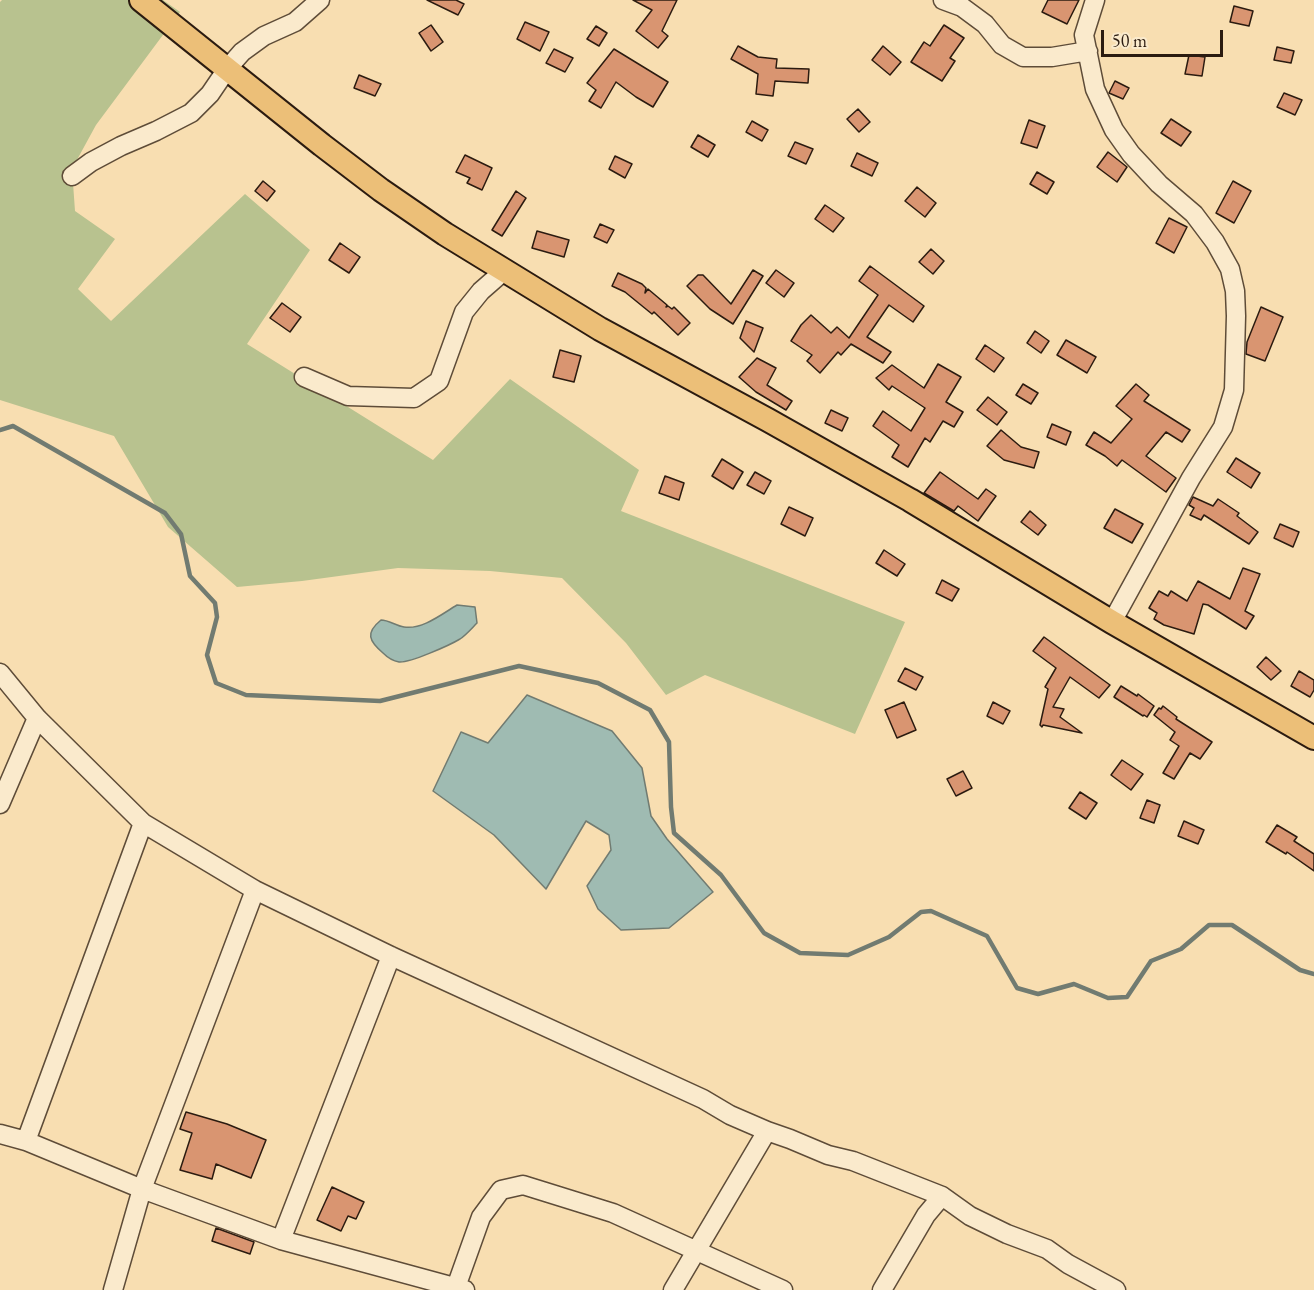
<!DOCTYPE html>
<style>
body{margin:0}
#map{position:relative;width:1314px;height:1290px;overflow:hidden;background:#f8deb1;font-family:"EB Garamond",serif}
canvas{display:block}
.scale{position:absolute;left:1101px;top:30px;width:122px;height:27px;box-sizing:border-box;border:3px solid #2b1b10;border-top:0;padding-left:8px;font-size:18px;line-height:21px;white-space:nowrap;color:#2b1b10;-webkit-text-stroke:4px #faeacc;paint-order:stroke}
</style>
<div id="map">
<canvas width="1314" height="1290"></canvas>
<div class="scale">50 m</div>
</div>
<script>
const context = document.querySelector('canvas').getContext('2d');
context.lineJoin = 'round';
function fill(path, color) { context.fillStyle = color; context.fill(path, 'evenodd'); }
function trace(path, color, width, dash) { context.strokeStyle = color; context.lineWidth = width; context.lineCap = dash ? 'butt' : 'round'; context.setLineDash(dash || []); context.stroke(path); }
fill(new Path2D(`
 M 2,0 L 163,0 L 180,12 L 96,125 L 72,169 L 75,211 L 115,239 L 78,289 L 111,321 L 245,194 L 310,250 L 247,344 L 433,460 L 510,379 L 639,470 L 621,511 L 905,622 L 855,734 L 705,675 L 666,695 L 626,643 L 562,578 L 490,571 L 398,568 L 302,581 L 237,587 L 168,527 L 114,436 L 0,400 L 0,2 Z`), '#b8c28f');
const water = new Path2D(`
 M 457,605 L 475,607 L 477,623 C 472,628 466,635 460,639 C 450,645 410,663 399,662 C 393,661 387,657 383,653 C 369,641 365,633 381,620 C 389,620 396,626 404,627 C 422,630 442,614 457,605 Z
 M 527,695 L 612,731 L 642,768 L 651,816 L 667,839 L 713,892 L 669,928 L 621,930 L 598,909 L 587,886 L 611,850 L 609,835 L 586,821 L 546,889 L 494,835 L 433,791 L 461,732 L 488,743 Z`);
fill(water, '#9fbbb2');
trace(water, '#717b71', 1.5);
trace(new Path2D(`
 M 0,430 L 13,426 L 165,513 L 181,534 L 190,576 L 215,603 L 217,617 L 207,655 L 216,683 L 246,695 L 380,701 L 519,666 L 598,683 L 650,710 L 669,742 L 671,807 L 674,833 L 721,875 L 764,933 L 800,953 L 848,955 L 889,937 L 921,912 L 931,911 L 987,936 L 1017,988 L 1038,994 L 1074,984 L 1108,998 L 1127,997 L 1151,961 L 1181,949 L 1209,925 L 1232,925 L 1300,970 L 1314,974`), '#717b71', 4.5);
const building = new Path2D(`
 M 427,0 L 456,0 L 464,4 L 458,15 Z
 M 633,0 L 677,0 L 662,31 L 668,36 L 658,48 L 636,31 L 652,10 Z
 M 1048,0 L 1079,0 L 1067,24 L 1042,12 Z
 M 1234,6 L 1253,11 L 1249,26 L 1230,22 Z
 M 525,22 L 549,32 L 540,51 L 517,39 Z
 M 431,25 L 443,42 L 431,51 L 419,33 Z
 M 944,25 L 964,38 L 950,58 L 955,61 L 942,81 L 911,62 L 924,42 L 930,46 Z
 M 596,26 L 607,33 L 599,46 L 587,39 Z
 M 738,46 L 758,57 L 777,59 L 776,68 L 809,69 L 808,83 L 775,81 L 773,96 L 756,94 L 758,74 L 731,59 Z
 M 883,46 L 901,62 L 890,75 L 872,60 Z
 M 1277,47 L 1294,51 L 1291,63 L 1274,60 Z
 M 554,49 L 573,58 L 565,72 L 546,63 Z
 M 614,49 L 668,82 L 653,107 L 636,97 L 616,82 L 601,108 L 589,101 L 596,90 L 587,83 Z
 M 1189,55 L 1205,57 L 1202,76 L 1185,74 Z
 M 359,75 L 381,84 L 375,96 L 354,88 Z
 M 1115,81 L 1129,88 L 1123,99 L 1109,93 Z
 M 1284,93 L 1302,100 L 1295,115 L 1277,107 Z
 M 858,109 L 870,122 L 859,132 L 847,119 Z
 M 1171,119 L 1191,132 L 1181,146 L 1161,133 Z
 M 1029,120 L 1045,126 L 1037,148 L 1021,143 Z
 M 752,121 L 768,130 L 762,141 L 746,132 Z
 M 698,135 L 715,145 L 708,157 L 691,147 Z
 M 795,142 L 813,149 L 806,164 L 788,156 Z
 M 1108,152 L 1127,167 L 1117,182 L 1097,167 Z
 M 857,153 L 878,163 L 872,176 L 851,166 Z
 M 465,155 L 492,168 L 482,190 L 467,183 L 470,178 L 456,172 Z
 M 615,156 L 632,164 L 625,178 L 609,169 Z
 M 1037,172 L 1054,182 L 1047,194 L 1030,184 Z
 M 263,181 L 275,191 L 267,201 L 255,191 Z
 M 1233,181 L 1251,191 L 1234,223 L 1216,213 Z
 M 917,187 L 936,203 L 925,217 L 905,201 Z
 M 516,191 L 526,198 L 502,236 L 492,230 Z
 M 825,205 L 844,218 L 833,232 L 815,219 Z
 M 1169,218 L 1187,227 L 1174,253 L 1156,243 Z
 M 600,224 L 614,230 L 607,243 L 594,237 Z
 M 537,231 L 569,240 L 564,257 L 532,248 Z
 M 340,243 L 360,257 L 349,273 L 329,260 Z
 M 931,249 L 944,261 L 933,274 L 919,262 Z
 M 870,266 L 924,306 L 913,322 L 889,305 L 867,337 L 891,352 L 883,363 L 851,344 L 841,355 L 838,352 L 820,373 L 807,361 L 812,355 L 791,341 L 801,325 L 811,315 L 831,333 L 837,327 L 849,338 L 878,295 L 859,281 Z
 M 753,270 L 763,276 L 733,324 L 710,309 L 687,286 L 698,275 L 703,275 L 731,304 Z
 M 776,270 L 794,283 L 784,297 L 766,283 Z
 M 618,273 L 642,284 L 646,288 L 645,293 L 648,289 L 667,305 L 666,307 L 668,306 L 672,309 L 674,307 L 690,323 L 678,335 L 654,312 L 652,314 L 625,292 L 612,286 Z
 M 282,303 L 301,317 L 290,332 L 270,318 Z
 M 1261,307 L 1283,317 L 1265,361 L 1246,354 L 1247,342 Z
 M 746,321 L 763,328 L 754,352 L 740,338 Z
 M 1035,331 L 1049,341 L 1041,353 L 1027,343 Z
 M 1066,340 L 1096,357 L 1087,373 L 1057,355 Z
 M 985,345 L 1004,358 L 994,372 L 976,359 Z
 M 560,350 L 581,356 L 574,382 L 553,377 Z
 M 757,358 L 776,368 L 767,385 L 792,401 L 786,410 L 756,392 L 739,377 Z
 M 938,364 L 961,377 L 946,402 L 963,412 L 954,427 L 943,421 L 930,442 L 925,438 L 908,467 L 892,457 L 899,445 L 873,426 L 883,411 L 911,431 L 925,408 L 892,386 L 889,390 L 876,378 L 892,365 L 924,388 Z
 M 1023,384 L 1038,393 L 1031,404 L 1016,395 Z
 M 1136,384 L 1149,395 L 1144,401 L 1190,430 L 1182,442 L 1166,432 L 1146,456 L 1176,478 L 1166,492 L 1122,460 L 1117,466 L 1105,456 L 1086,445 L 1094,432 L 1111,443 L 1132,419 L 1116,406 Z
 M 988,397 L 1007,412 L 997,425 L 977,410 Z
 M 831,410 L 848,418 L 842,431 L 825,423 Z
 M 1052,424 L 1071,432 L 1066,445 L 1047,437 Z
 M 1001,430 L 1021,447 L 1039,452 L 1034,468 L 1004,460 L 987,446 Z
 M 1236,458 L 1260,473 L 1251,488 L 1227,472 Z
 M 722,459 L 743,472 L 733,489 L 712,476 Z
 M 755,472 L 771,481 L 764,494 L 747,485 Z
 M 940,472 L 978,499 L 986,489 L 996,496 L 978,521 L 958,506 L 954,511 L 924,493 Z
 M 665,476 L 684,483 L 679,500 L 659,493 Z
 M 1193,497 L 1213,506 L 1218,499 L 1239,513 L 1237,516 L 1258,532 L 1249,544 L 1204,515 L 1201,520 L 1190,515 L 1194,508 L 1189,505 Z
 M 789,507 L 813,518 L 805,536 L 781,524 Z
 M 1115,509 L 1143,524 L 1132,543 L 1104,528 Z
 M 1030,511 L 1046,525 L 1038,535 L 1021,522 Z
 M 1280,524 L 1299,532 L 1293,547 L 1274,538 Z
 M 884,550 L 905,564 L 897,576 L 876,563 Z
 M 1243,568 L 1260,574 L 1245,611 L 1254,616 L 1246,629 L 1208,605 L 1203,604 L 1194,634 L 1164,625 L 1154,619 L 1157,613 L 1149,608 L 1159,591 L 1168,596 L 1171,591 L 1187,601 L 1198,581 L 1230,599 Z
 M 942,580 L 959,589 L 952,601 L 936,593 Z
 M 1044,637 L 1110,685 L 1099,698 L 1070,677 L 1053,707 L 1064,709 L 1060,717 L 1082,733 L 1043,725 L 1042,727 L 1040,725 L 1048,689 L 1045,687 L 1056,668 L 1033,651 Z
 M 1266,657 L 1281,671 L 1271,680 L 1257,667 Z
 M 905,668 L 923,677 L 916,690 L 898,681 Z
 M 1299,671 L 1314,680 L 1314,690 L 1310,697 L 1291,686 Z
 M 1121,686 L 1137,696 L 1138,694 L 1154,706 L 1147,717 L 1144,715 L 1143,716 L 1114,697 Z
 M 904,702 L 916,730 L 897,738 L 885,710 Z
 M 993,702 L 1010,711 L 1003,724 L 987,716 Z
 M 1163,706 L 1177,717 L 1176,719 L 1212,742 L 1200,759 L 1190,753 L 1174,779 L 1163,773 L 1179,746 L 1170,740 L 1175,732 L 1154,715 L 1159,708 L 1161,709 Z
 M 1122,760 L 1143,774 L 1131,790 L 1111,775 Z
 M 963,771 L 972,788 L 956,796 L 947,779 Z
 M 1080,792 L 1097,803 L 1086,819 L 1069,808 Z
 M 1147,800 L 1160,805 L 1154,823 L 1140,818 Z
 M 1184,821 L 1204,830 L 1198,844 L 1178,836 Z
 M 1277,825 L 1297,837 L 1294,841 L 1314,854 L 1314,871 L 1287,852 L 1286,854 L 1266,842 Z
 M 186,1112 L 227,1124 L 266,1140 L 251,1178 L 216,1164 L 212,1179 L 180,1170 L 192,1133 L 180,1129 Z
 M 332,1187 L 364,1202 L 356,1219 L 348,1216 L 341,1231 L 317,1220 Z
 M 216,1228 L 254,1242 L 250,1254 L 212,1241 Z`);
fill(building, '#d99571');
trace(building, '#2b1b10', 1.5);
const minor = new Path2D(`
 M 943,0 L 962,7 L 985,24 L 1002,45 L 1023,57 L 1052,57 L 1088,51
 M 1095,0 L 1084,35 L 1095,89 L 1114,130 L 1131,154 L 1159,184 L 1194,214 L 1215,242 L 1230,269 L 1235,291 L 1236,316 L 1234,390 L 1223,427 L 1191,478 L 1112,622
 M 72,176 L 91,162 L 121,146 L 156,131 L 191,113 L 210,94 L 227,69 L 242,52 L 264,36 L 295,22 L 320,0
 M 304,377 L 348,396 L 414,398 L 439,381 L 464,312 L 481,291 L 505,270
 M 0,673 L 37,718 L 143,823 L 255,890 L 391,956 L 703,1099 L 730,1115 L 767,1131 L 790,1139 L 828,1155 L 853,1161 L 942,1196 L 970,1216 L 1007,1234 L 1047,1249 L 1068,1264 L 1116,1290
 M 0,804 L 37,718
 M 0,1134 L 26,1141 L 142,1189 L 281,1240 L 465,1290
 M 26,1141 L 143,823
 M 281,1240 L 391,956
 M 456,1287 L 481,1217 L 501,1190 L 523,1185 L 613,1213 L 783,1290
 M 113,1290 L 142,1189 L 255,890
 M 673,1290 L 767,1131
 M 882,1290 L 926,1215 L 942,1196`);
const major = new Path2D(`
 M 141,0 L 322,145 L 381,190 L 445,234 L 600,329 L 768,420 L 910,500 L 1112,622 L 1314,738`);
trace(minor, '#5e4c38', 21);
trace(major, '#2b1b10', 26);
trace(minor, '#faeacc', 18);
trace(major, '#ecbf78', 22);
</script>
